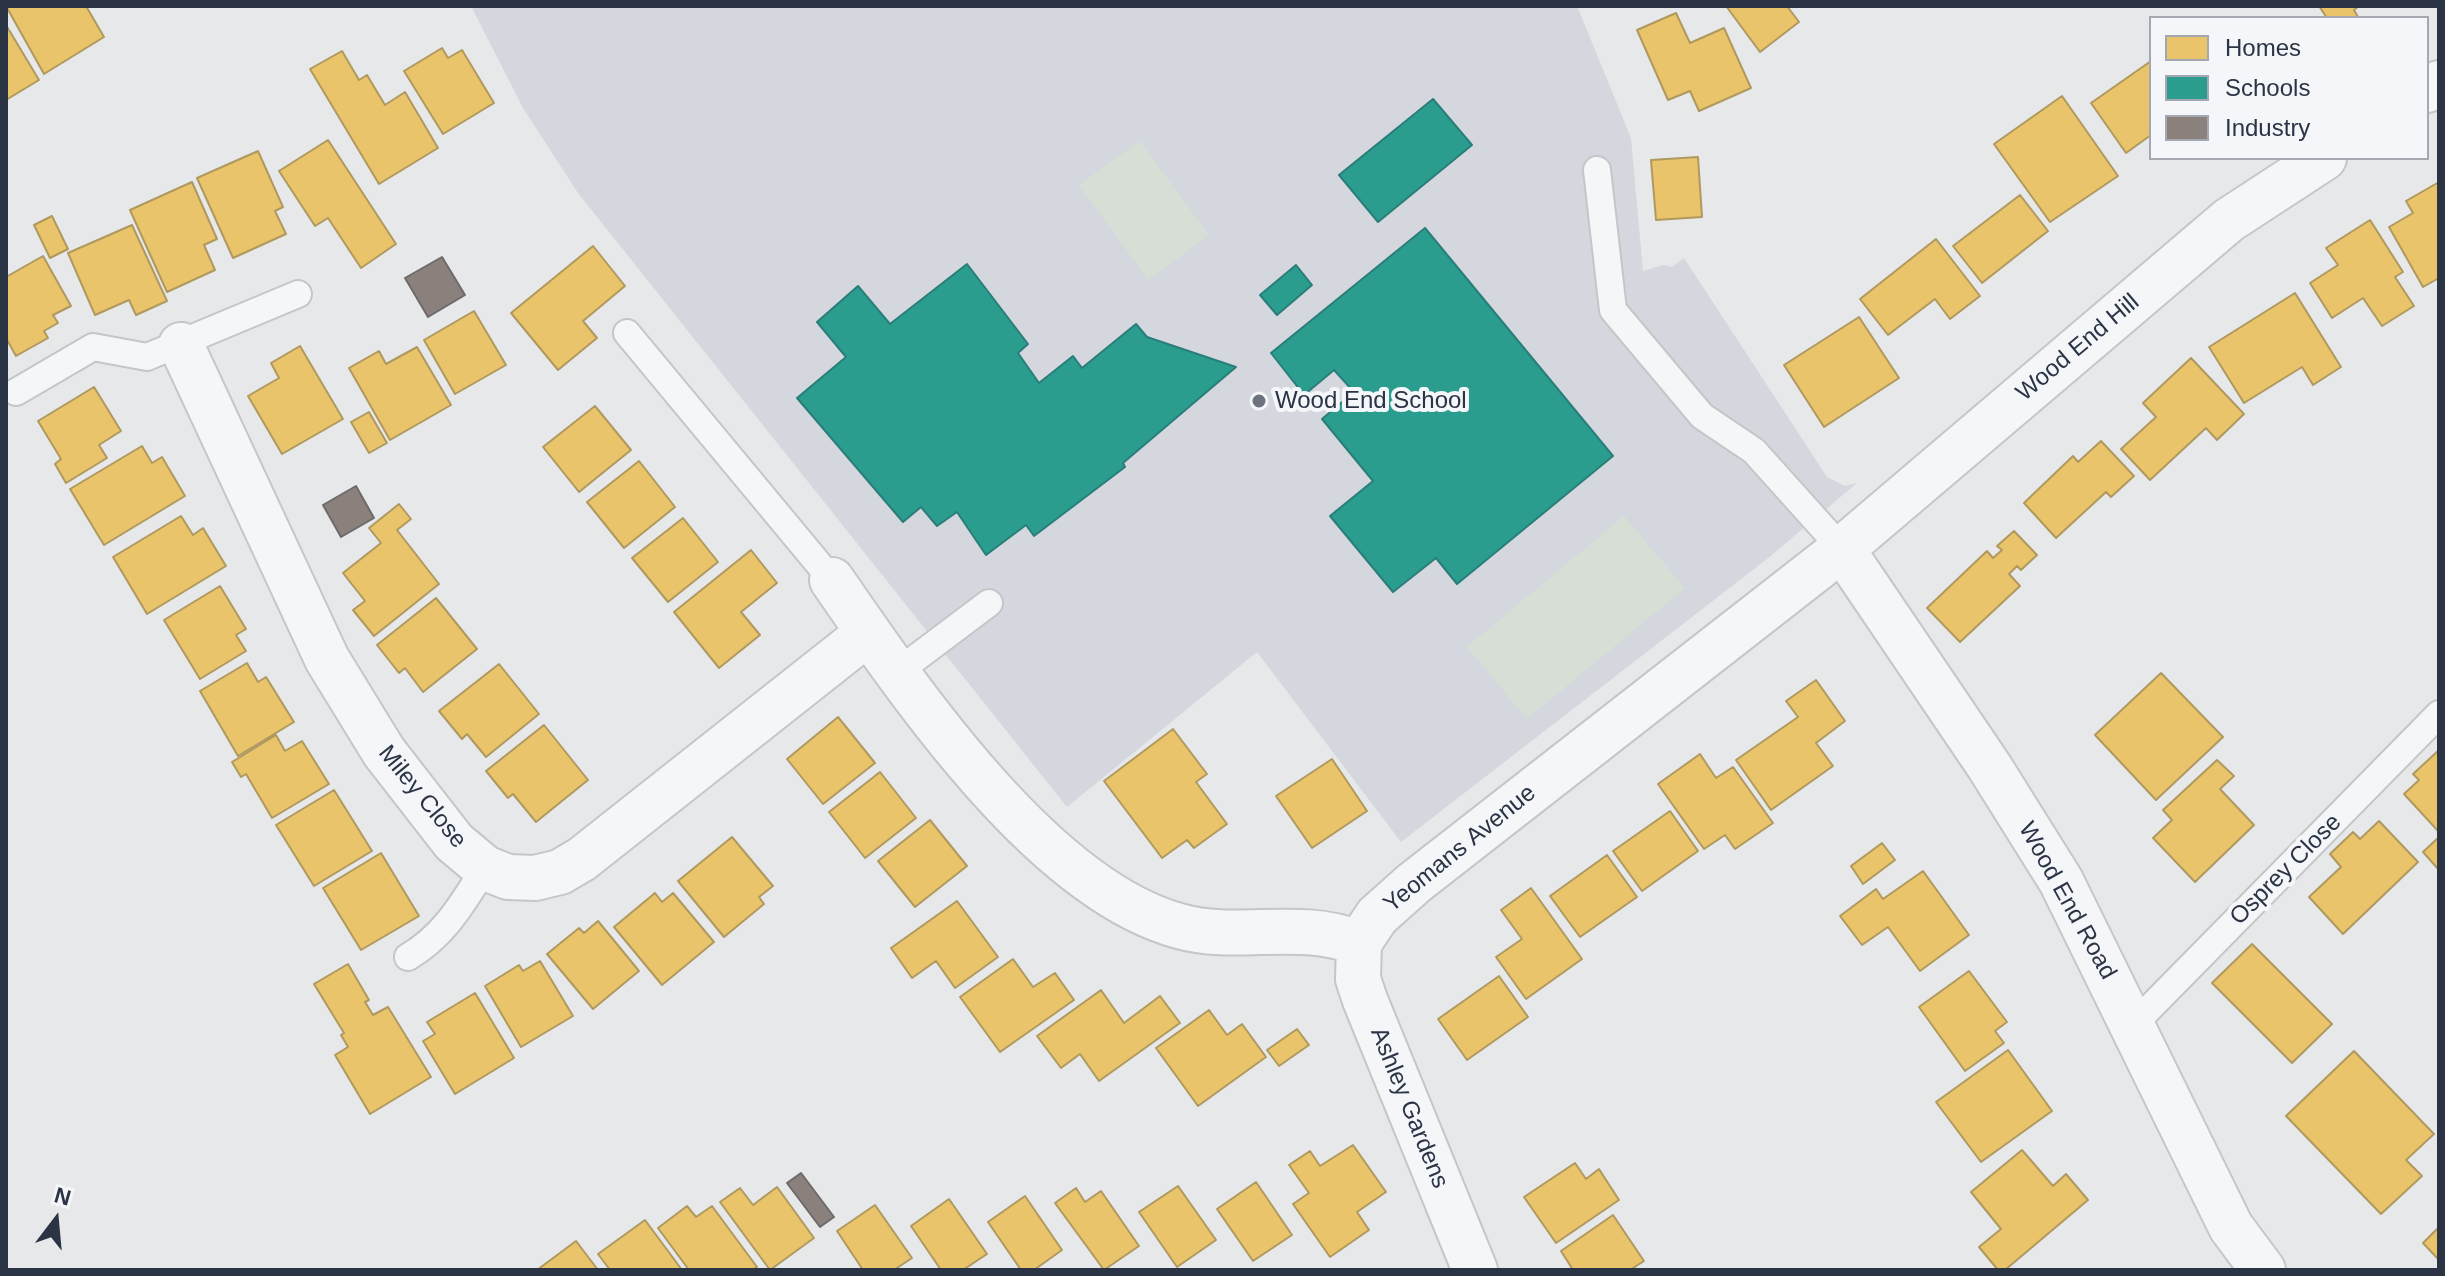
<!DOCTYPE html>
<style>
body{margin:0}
#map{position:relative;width:2445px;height:1276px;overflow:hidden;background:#e6e8ea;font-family:Helvetica,sans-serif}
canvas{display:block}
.frame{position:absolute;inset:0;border:8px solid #2b3445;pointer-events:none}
.legend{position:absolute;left:2149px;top:16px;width:280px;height:144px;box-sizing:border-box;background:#f4f6f9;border:2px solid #a4a8b1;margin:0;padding:10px 14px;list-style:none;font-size:24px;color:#2b3445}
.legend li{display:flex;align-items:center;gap:16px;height:40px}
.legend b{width:40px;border:2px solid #a4a8b1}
.north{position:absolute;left:16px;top:1180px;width:80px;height:80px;-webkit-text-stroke:6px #f4f6f9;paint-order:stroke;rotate:16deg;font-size:22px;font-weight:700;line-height:32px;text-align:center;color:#2b3445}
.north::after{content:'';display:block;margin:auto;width:28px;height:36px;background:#2b3445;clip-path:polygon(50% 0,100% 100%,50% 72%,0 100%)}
</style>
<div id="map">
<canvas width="2445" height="1276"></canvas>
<div class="frame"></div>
<ul class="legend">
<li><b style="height:22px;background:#e9c46a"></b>Homes</li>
<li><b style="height:22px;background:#2a9d8f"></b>Schools</li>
<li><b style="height:22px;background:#8a817c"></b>Industry</li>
</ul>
<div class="north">N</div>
</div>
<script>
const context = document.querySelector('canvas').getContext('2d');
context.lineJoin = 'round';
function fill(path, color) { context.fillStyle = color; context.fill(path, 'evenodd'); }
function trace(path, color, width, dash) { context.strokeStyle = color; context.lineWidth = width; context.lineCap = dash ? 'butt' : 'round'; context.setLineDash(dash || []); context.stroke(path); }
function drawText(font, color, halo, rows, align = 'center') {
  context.font = font + ' Helvetica,sans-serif'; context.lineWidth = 8; context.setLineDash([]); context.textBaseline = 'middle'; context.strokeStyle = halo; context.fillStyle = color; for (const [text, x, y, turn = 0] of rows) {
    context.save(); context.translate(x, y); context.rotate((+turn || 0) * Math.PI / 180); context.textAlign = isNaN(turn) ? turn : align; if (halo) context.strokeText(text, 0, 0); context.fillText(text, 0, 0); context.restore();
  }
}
fill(new Path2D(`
 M 471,6 L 1577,6 L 1631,138 L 1643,271 L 1663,265 L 1672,267 L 1684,258 L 1827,477 L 1845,486 L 1857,483 L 1767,559 L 1401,842 L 1257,652 L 1067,807 L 578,193 L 523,108 Z`), '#d4d7dd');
fill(new Path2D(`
 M 1140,141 L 1209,235 L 1148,280 L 1079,185 Z
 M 1624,516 L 1685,588 L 1527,719 L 1467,647 Z`), '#d6ded6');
const homes = new Path2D(`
 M 6,6 L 86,6 L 104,37 L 44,74 Z
 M 1726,6 L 1787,6 L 1799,22 L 1760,52 Z
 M 2319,6 L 2359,6 L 2354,10 L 2358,17 L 2327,18 Z
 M 1676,13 L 1690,43 L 1724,28 L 1751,88 L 1699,111 L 1690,91 L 1668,100 L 1637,30 Z
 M 6,25 L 39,80 L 6,100 Z
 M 442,48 L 448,58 L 462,50 L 494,103 L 443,134 L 404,71 Z
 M 342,51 L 359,80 L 367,75 L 385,105 L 405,92 L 438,148 L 379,184 L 310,69 Z
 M 2151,61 L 2151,135 L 2126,153 L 2091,103 Z
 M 2062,96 L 2118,176 L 2050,222 L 1994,144 Z
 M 328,140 L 396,244 L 361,268 L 328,218 L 315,226 L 279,171 Z
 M 258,151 L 283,207 L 275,211 L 286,234 L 233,258 L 197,178 Z
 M 1698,157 L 1702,217 L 1656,220 L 1651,160 Z
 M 192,182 L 217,239 L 204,245 L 215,270 L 167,292 L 130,210 Z
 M 2439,182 L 2439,278 L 2423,287 L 2389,227 L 2413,213 L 2406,201 Z
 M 2020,195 L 2048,231 L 1982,283 L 1953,246 Z
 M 52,216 L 68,249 L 50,258 L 34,225 Z
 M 2370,220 L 2403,272 L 2395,277 L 2414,306 L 2382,326 L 2363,298 L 2332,318 L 2310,283 L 2338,265 L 2326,248 Z
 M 132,225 L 167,301 L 136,315 L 129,300 L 95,315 L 68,253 Z
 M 1936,239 L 1980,296 L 1950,319 L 1935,299 L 1888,335 L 1860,299 Z
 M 593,246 L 625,286 L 583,321 L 597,338 L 558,370 L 511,313 Z
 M 43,256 L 71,306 L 53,315 L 58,323 L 44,331 L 48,338 L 16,356 L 6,338 L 6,277 Z
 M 2295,293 L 2341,367 L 2313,385 L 2302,367 L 2244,403 L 2209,347 Z
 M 474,311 L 506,365 L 455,394 L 424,340 Z
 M 1859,317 L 1899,378 L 1824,427 L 1784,365 Z
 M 300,346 L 343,419 L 282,454 L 248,396 L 279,378 L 271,363 Z
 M 417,347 L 451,405 L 390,440 L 349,368 L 379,351 L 386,364 Z
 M 2191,358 L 2244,414 L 2217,440 L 2206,428 L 2150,480 L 2121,449 L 2156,417 L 2143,403 Z
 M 94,387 L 121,431 L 99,445 L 107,458 L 66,483 L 55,464 L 61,459 L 38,421 Z
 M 595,406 L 631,450 L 579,492 L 543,447 Z
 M 369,412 L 387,443 L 369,453 L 351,422 Z
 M 2101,441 L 2134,476 L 2111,497 L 2106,492 L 2056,538 L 2024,503 L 2073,456 L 2078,462 Z
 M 142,446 L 152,463 L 162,457 L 185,496 L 104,545 L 70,489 Z
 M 639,461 L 675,507 L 624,548 L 587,502 Z
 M 399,504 L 411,519 L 397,530 L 439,584 L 374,636 L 353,610 L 365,601 L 343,573 L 381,543 L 369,528 Z
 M 181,516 L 193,535 L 203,528 L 226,566 L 147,614 L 113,557 Z
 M 683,518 L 718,562 L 668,602 L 632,558 Z
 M 2014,531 L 2037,555 L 2021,570 L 2017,566 L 2009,574 L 2020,586 L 1960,642 L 1927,608 L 1987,551 L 1993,558 L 2002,550 L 1997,546 Z
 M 751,550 L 777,583 L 741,612 L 760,635 L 719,668 L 674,612 Z
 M 220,586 L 246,629 L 236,635 L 246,651 L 200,679 L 164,620 Z
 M 436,598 L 477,649 L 423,692 L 405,668 L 399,673 L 377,645 Z
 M 247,663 L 258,682 L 266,677 L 294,722 L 238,756 L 200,691 Z
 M 499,664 L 539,714 L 486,757 L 467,734 L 462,739 L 439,711 Z
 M 2161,673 L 2223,737 L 2156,800 L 2095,735 Z
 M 1816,680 L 1845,721 L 1816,743 L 1833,766 L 1771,810 L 1736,760 L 1798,717 L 1786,701 Z
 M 838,717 L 875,763 L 823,804 L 787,759 Z
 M 544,725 L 588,780 L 536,822 L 513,794 L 508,798 L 486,771 Z
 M 1173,729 L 1207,774 L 1196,782 L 1227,824 L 1194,848 L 1187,840 L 1162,858 L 1104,781 Z
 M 276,735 L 285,751 L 302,741 L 329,784 L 272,818 L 246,774 L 241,777 L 232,762 Z
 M 2439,750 L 2439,832 L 2404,794 L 2419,780 L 2413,774 Z
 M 1700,754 L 1716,778 L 1733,767 L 1773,823 L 1735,849 L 1725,835 L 1704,849 L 1658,784 Z
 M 1332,759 L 1367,811 L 1312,848 L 1276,796 Z
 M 2217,760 L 2234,776 L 2220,789 L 2254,825 L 2195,882 L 2153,838 L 2172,820 L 2163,810 Z
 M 880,772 L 916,818 L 865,858 L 829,812 Z
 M 334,790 L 372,851 L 314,886 L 276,825 Z
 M 1670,811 L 1698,851 L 1642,891 L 1613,851 Z
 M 930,820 L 967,866 L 915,907 L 878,861 Z
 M 2379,821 L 2418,862 L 2343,934 L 2309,897 L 2341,867 L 2330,854 L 2353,832 L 2360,839 Z
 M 732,837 L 773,886 L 759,897 L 764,904 L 724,937 L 678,881 Z
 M 2439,837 L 2439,870 L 2423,852 Z
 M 1882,843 L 1895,860 L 1863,884 L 1851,866 Z
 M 381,853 L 419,916 L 361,950 L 323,888 Z
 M 1607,855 L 1637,897 L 1580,937 L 1550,896 Z
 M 1923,871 L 1969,935 L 1920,971 L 1888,927 L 1862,945 L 1840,916 L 1876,889 L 1883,899 Z
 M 1531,888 L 1582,959 L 1526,999 L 1496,957 L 1522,939 L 1501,910 Z
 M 655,893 L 662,902 L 673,893 L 714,942 L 662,985 L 614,927 Z
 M 957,901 L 998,957 L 955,988 L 936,961 L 912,978 L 891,948 Z
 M 598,921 L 639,971 L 593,1009 L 547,954 L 579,928 L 584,933 Z
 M 2252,944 L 2332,1024 L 2292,1063 L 2212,983 Z
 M 1013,959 L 1033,987 L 1055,973 L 1074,1000 L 1000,1052 L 960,997 Z
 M 540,961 L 573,1016 L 521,1047 L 485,986 L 519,965 L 523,971 Z
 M 348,964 L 369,1000 L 365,1002 L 373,1015 L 388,1007 L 431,1077 L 370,1114 L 335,1055 L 348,1047 L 341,1035 L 344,1033 L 314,984 Z
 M 1969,971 L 2007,1022 L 1995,1031 L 2004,1043 L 1965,1071 L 1919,1007 Z
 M 1499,976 L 1528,1017 L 1467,1060 L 1438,1019 Z
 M 1101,990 L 1124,1023 L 1160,996 L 1180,1023 L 1099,1081 L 1080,1054 L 1061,1068 L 1037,1036 Z
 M 475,993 L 514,1058 L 455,1094 L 423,1041 L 435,1034 L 427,1022 Z
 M 1209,1010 L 1227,1035 L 1242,1024 L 1266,1057 L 1198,1106 L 1156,1048 Z
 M 1297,1029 L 1309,1045 L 1279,1066 L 1267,1050 Z
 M 2008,1050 L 2052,1111 L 1981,1162 L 1936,1102 Z
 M 2354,1051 L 2434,1134 L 2406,1160 L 2422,1176 L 2381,1214 L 2286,1116 Z
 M 1353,1145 L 1386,1192 L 1357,1212 L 1369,1230 L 1330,1257 L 1293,1204 L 1309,1193 L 1289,1165 L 1310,1151 L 1320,1166 Z
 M 2022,1150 L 2053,1186 L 2066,1174 L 2088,1200 L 2005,1270 L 1998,1270 L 1979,1247 L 2001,1229 L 1971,1192 Z
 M 1575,1163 L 1586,1179 L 1599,1169 L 1619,1200 L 1556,1243 L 1524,1197 Z
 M 1256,1182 L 1292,1235 L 1253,1261 L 1217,1209 Z
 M 1178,1186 L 1216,1240 L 1177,1267 L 1139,1212 Z
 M 777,1187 L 814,1238 L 770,1270 L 720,1202 L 740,1188 L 753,1205 Z
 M 1076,1188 L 1085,1202 L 1101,1191 L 1139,1246 L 1104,1270 L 1055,1203 Z
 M 1025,1196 L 1062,1250 L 1034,1270 L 1021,1270 L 988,1222 Z
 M 949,1199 L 987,1254 L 963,1270 L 941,1270 L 911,1226 Z
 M 875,1205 L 912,1258 L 894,1270 L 863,1270 L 837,1231 Z
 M 687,1206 L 696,1217 L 712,1206 L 757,1267 L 752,1270 L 689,1270 L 658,1228 Z
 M 1613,1215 L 1644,1261 L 1630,1270 L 1573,1270 L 1561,1251 Z
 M 645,1220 L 682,1270 L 610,1270 L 598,1254 Z
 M 2439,1227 L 2439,1260 L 2423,1243 Z
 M 576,1241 L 598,1270 L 537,1270 Z`);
fill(homes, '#e9c46a');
trace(homes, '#b0995f', 2);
const schools = new Path2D(`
 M 1433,99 L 1472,145 L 1378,222 L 1339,175 Z
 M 1425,228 L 1613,456 L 1457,584 L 1436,558 L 1393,592 L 1330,516 L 1373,481 L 1322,419 L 1354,392 L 1334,370 L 1304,395 L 1271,353 Z
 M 967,264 L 1028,344 L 1018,353 L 1039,383 L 1073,356 L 1082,368 L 1136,324 L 1147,337 L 1236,367 L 1123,463 L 1125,467 L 1034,536 L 1026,525 L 986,555 L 957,512 L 937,526 L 921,507 L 903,522 L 797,398 L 846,357 L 817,322 L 858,286 L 890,324 Z
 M 1296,265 L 1312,285 L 1277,315 L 1260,295 Z`);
fill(schools, '#2a9d8f');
trace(schools, '#2a7e79', 2);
const industry = new Path2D(`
 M 442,257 L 465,295 L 428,317 L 405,278 Z
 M 356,486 L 374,518 L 341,537 L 323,505 Z
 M 801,1173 L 834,1217 L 820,1227 L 787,1183 Z`);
fill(industry, '#8a817c');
trace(industry, '#6e6a6c', 2);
const lane = new Path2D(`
 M 1597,170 L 1613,310 L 1702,416 L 1754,451 L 1842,549
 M 627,333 L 832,580
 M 16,392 L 93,347 L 147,357 L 298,294
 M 896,673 L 989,603
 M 408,957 C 445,935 462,904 485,868
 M 2133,1025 L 2439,714`);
const street = new Path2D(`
 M 2427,90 L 2439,83
 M 181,345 L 327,659 L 384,752 L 454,842 L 485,868 L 508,877 L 535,878 L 560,872 L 582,859 L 868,633
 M 1842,549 L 1989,766 L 2061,881 L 2231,1227 L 2263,1270
 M 832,580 C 909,692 1043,889 1179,926 C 1239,943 1296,919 1359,943 L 1377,916 L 1414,883 L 1842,549 L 2229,220 L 2324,158
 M 1359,943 L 1358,979 L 1365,1000 L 1475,1270`);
trace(lane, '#c4c6c8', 30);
trace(street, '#c4c6c8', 48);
trace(lane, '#f5f6f7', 26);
trace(street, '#f5f6f7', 44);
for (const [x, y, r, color] of [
 [1259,401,8,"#6c737f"]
]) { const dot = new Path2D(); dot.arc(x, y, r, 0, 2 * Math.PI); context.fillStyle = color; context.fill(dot); trace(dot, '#f4f6f9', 3); }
drawText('24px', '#2b3445', '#f4f6f9', [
 ["Wood End Hill",2078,348,-40],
 ["Miley Close",422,797,51],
 ["Yeomans Avenue",1460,849,-39],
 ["Osprey Close",2286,870,-45],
 ["Wood End Road",2067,901,61],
 ["Ashley Gardens",1409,1108,68]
]);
drawText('24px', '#2b3445', '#f4f6f9', [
 ["Wood End School",1275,401]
], 'left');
</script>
